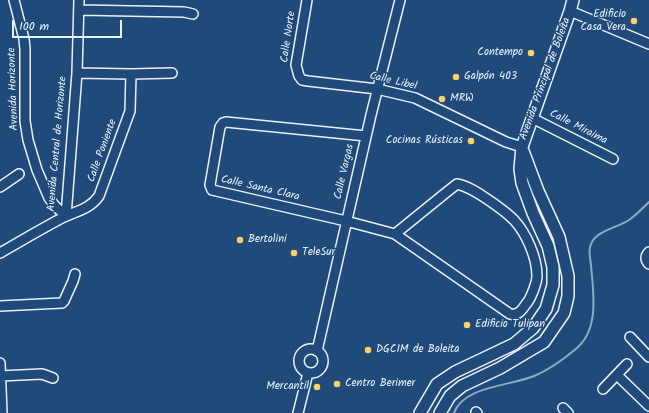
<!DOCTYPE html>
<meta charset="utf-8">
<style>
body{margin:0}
#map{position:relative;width:649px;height:413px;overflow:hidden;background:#1f4a7a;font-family:Kalam,sans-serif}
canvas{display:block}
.scale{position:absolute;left:12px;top:20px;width:110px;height:18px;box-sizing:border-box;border:2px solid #e8f1f8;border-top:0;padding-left:5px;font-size:12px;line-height:14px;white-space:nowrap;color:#e8f1f8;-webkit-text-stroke:3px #1f4a7a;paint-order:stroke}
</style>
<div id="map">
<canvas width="649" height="413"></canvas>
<div class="scale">100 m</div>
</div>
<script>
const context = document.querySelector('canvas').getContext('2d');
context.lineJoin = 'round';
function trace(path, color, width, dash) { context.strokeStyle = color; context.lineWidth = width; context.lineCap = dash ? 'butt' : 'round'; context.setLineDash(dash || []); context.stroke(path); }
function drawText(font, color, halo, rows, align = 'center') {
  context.font = font + ' Kalam,sans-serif'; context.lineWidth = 3; context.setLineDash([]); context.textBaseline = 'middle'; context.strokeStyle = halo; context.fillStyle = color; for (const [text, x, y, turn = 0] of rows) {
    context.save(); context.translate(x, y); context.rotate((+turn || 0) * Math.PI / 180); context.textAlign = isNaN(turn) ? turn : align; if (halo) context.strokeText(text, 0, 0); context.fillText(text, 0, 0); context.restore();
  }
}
trace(new Path2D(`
 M 454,413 C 463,386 511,386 534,376 C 549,370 564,359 577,348 C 600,328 593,292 591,265 C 590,258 588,250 591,244 C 597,230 617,228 629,220 C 636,215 643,208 649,202`), '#87acc3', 2);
const minor = new Path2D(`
 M 14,0 L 24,39 L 25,49 L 25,121 L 28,140 L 37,170 L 49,198 L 55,206 L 66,216
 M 307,0 L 296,65 L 299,76 L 302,80 L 308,81 L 377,89 L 415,98 L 506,142 L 522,147
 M 79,10 L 184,12 L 193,14
 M 570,11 L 649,44
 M 77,73 L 131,74 L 172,73
 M 532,118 L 613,159
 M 366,136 L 226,122 L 223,123 L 220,127 L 210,185 L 212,190 L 346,221 L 395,234 L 510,314 C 518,316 522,310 526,304 C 531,299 537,282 537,276 C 537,257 526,233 514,220 C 506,212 496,205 487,199 C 478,193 468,186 457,184 L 448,191 L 395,234
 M 0,187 L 19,174
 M 66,216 L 77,73 L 79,0
 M 649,252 C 645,256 645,260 649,264
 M 0,253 C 21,241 41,229 62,218 C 76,211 90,209 99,196 L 130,111 L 131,74
 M 0,306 L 62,303 L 64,301 L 73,281 L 75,274
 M 630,337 L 649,357
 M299 361a12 12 0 1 1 24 0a12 12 0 1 1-24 0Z
 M 317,351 L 371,115 L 400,0
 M 0,363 L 2,413
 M 617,375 L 649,406
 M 0,376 L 42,374 L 53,378
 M 603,389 L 627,364
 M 563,408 L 568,413
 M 476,412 L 477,413
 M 298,413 L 308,373`);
const tertiary = new Path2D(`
 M 420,413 L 437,384 L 455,372 L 514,344 L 533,328 L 546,309 L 553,285 L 553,267 L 548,246 L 533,213 L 522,183 L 520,169 L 522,147 L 570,11 L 573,0
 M 440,413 L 450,396 L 462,386 L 500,368 L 544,342 L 564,313 L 568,296 L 568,276 L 559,237 L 538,191 L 523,151`);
trace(minor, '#e8f1f8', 12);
trace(tertiary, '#e8f1f8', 14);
trace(minor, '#1f4a7a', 9);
trace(tertiary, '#1f4a7a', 11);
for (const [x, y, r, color] of [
 [634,21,4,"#ffd166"],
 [531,53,4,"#ffd166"],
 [456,77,4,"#ffd166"],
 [442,99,4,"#ffd166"],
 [471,141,4,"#ffd166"],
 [240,240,4,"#ffd166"],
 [294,253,4,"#ffd166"],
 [467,325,4,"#ffd166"],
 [368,350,4,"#ffd166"],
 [337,384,4,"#ffd166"],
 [317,387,4,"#ffd166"]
]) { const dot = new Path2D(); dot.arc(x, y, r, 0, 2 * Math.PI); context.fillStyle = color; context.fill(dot); trace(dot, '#1f4a7a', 1.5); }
drawText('11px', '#e8f1f8', '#1f4a7a', [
 ["Edificio",626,15,"right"],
 ["Casa Vera",626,28,"right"],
 ["Contempo",523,53,"right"],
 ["Galpón 403",464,77],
 ["MRW",450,99],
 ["Cocinas Rústicas",463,141,"right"],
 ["Bertolini",248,240],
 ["TeleSur",302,253],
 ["Edificio Tulipan",475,325],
 ["DGCIM de Boleita",376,350],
 ["Centro Berimer",345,384],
 ["Mercantil",309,387,"right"]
], 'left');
drawText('11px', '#e8f1f8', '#1f4a7a', [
 ["Calle Norte",289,37,-82],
 ["Avenida Principal de Boleíta",546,79,-70],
 ["Calle Libel",393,82,13],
 ["Avenida Horizonte",14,89,-92],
 ["Calle Miraima",578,128,27],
 ["Avenida Central de Horizonte",58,144,-85],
 ["Calle Poniente",103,151,-70],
 ["Calle Vargas",345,172,-77],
 ["Calle Santa Clara",260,189,13]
]);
</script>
